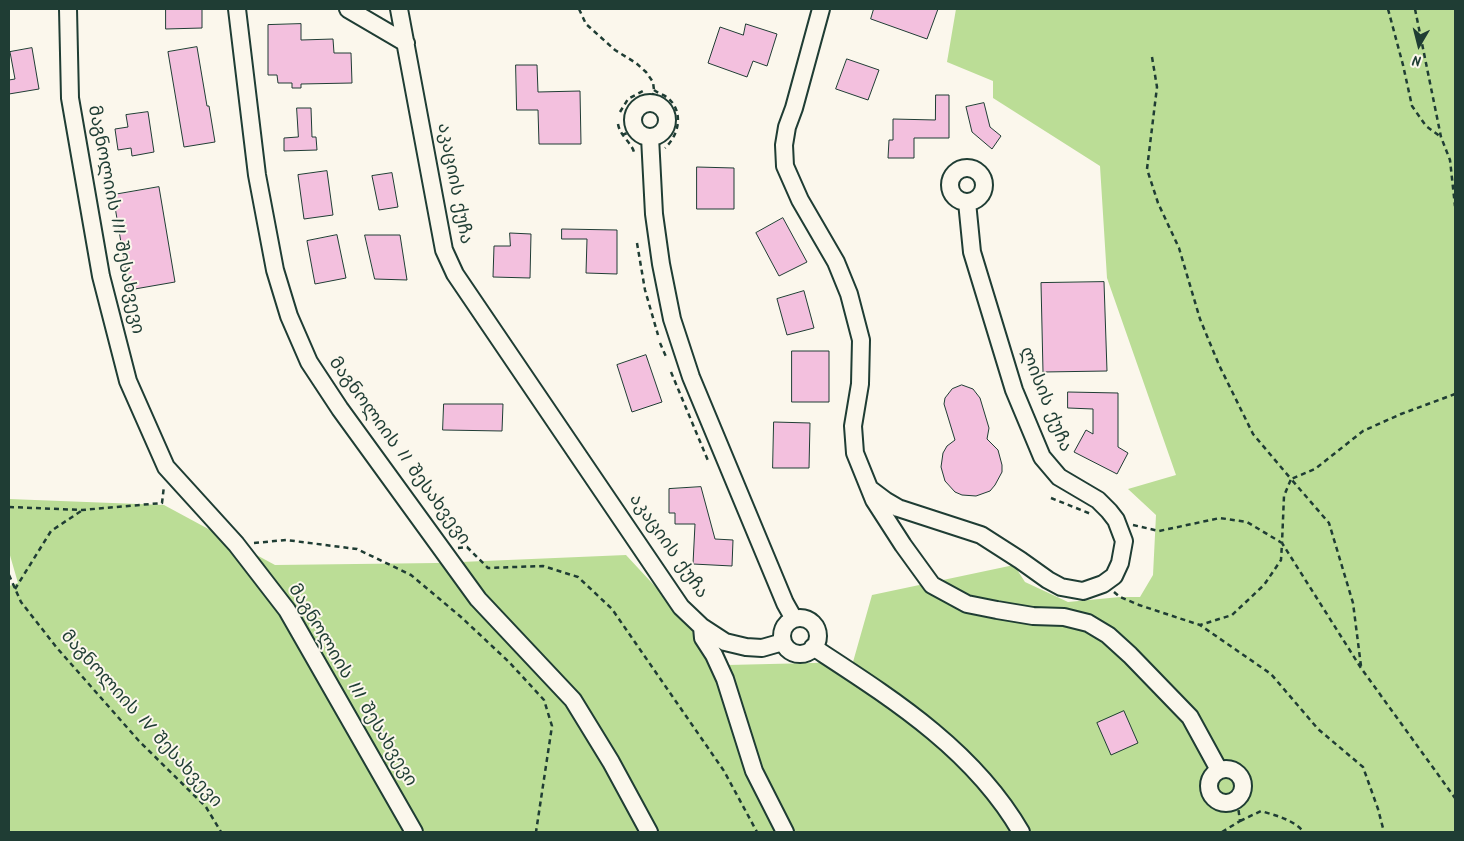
<!DOCTYPE html>
<meta charset="utf-8">
<style>
body{margin:0}
#map{position:relative;width:1464px;height:841px;overflow:hidden;background:#fbf7ec;font-family:Kalam,sans-serif}
canvas{display:block}
.frame{position:absolute;inset:0;border:10px solid #1f3d34;pointer-events:none}
.north{position:absolute;left:1394px;top:20px;width:50px;height:50px;-webkit-text-stroke:4px #fbf7ec;paint-order:stroke;rotate:188deg;font-size:14px;font-weight:700;line-height:20px;text-align:center;color:#1f3d34}
.north::after{content:'';display:block;margin:auto;width:18px;height:22px;background:#1f3d34;clip-path:polygon(50% 0,100% 100%,50% 72%,0 100%)}
</style>
<div id="map">
<canvas width="1464" height="841"></canvas>
<div class="frame"></div>
<div class="north">N</div>
</div>
<script>
const context = document.querySelector('canvas').getContext('2d');
context.lineJoin = 'round';
function fill(path, color) { context.fillStyle = color; context.fill(path, 'evenodd'); }
function trace(path, color, width, dash) { context.strokeStyle = color; context.lineWidth = width; context.lineCap = dash ? 'butt' : 'round'; context.setLineDash(dash || []); context.stroke(path); }
function drawText(font, color, halo, rows, align = 'center') {
  context.font = font + ' Kalam,"Noto Sans Georgian",sans-serif'; context.lineWidth = 4; context.setLineDash([]); context.textBaseline = 'middle'; context.strokeStyle = halo; context.fillStyle = color; for (const [text, x, y, turn = 0] of rows) {
    context.save(); context.translate(x, y); context.rotate((+turn || 0) * Math.PI / 180); context.textAlign = isNaN(turn) ? turn : align; if (halo) context.strokeText(text, 0, 0); context.fillText(text, 0, 0); context.restore();
  }
}
fill(new Path2D(`
 M 956,9 L 1455,9 L 1455,832 L 9,832 L 9,586 L 18,583 L 9,552 L 9,499 L 164,505 L 275,565 L 437,563 L 626,555 L 728,665 L 853,662 L 872,595 L 1014,565 L 1025,582 L 1068,602 L 1120,597 L 1140,597 L 1153,575 L 1156,515 L 1128,489 L 1176,475 L 1107,278 L 1100,166 L 993,98 L 993,81 L 947,62 Z`), '#bbdd96');
const building = new Path2D(`
 M 166,9 L 202,9 L 202,28 L 166,29 Z
 M 874,9 L 938,9 L 927,39 L 871,19 Z
 M 301,24 L 301,40 L 333,39 L 334,53 L 351,53 L 352,83 L 301,84 L 301,88 L 292,88 L 292,83 L 278,83 L 277,75 L 268,75 L 268,25 Z
 M 746,24 L 777,34 L 767,66 L 753,61 L 747,77 L 708,63 L 720,27 L 743,35 Z
 M 197,47 L 207,106 L 209,106 L 215,142 L 184,147 L 168,52 Z
 M 32,48 L 39,89 L 9,94 L 9,80 L 15,79 L 10,52 Z
 M 847,59 L 879,70 L 868,100 L 836,89 Z
 M 516,65 L 537,65 L 538,92 L 580,91 L 581,144 L 539,144 L 538,110 L 517,110 Z
 M 936,95 L 949,95 L 949,138 L 914,138 L 914,158 L 888,158 L 889,140 L 893,140 L 893,119 L 935,120 Z
 M 984,103 L 990,127 L 1001,136 L 992,149 L 972,132 L 966,107 Z
 M 297,108 L 311,108 L 312,137 L 316,137 L 317,150 L 284,151 L 284,138 L 298,137 Z
 M 148,112 L 154,152 L 132,156 L 131,148 L 118,150 L 115,129 L 128,127 L 126,115 Z
 M 697,167 L 734,168 L 734,209 L 697,209 Z
 M 327,171 L 333,215 L 304,219 L 298,175 Z
 M 392,173 L 398,207 L 379,210 L 372,176 Z
 M 159,187 L 175,282 L 129,290 L 113,195 Z
 M 783,218 L 807,262 L 779,276 L 756,233 Z
 M 562,229 L 617,230 L 617,274 L 586,273 L 587,239 L 562,239 Z
 M 510,233 L 531,234 L 530,278 L 493,277 L 494,246 L 510,246 Z
 M 337,235 L 346,278 L 315,284 L 307,241 Z
 M 365,235 L 400,235 L 407,280 L 375,279 Z
 M 1104,282 L 1107,371 L 1043,372 L 1041,283 Z
 M 804,291 L 814,328 L 787,335 L 777,299 Z
 M 792,351 L 829,351 L 829,402 L 792,402 Z
 M 646,355 L 662,402 L 632,412 L 617,365 Z
 M 962,385 L 973,389 L 980,398 L 989,428 L 987,439 L 998,450 L 1002,465 L 1002,472 L 995,485 L 990,491 L 976,496 L 962,495 L 955,492 L 945,481 L 941,467 L 943,453 L 947,446 L 955,440 L 944,404 L 945,398 L 952,389 Z
 M 1068,392 L 1118,393 L 1118,447 L 1128,453 L 1117,474 L 1074,452 L 1086,430 L 1093,434 L 1093,409 L 1068,408 Z
 M 444,404 L 503,404 L 502,431 L 443,430 Z
 M 774,422 L 810,423 L 809,468 L 773,468 Z
 M 701,487 L 715,539 L 733,540 L 732,566 L 693,564 L 695,524 L 675,524 L 675,513 L 669,513 L 669,489 Z
 M 1124,711 L 1138,743 L 1111,755 L 1097,723 Z`);
fill(building, '#f3c0de');
trace(building, '#1f3d34', 1);
const minor = new Path2D(`
 M 68,9 L 70,98 L 101,276 L 128,381 L 166,467 L 236,544 L 287,610 L 414,832
 M 237,9 L 257,175 L 275,270 L 289,316 L 309,362 L 340,409 L 478,599 L 573,700 L 611,762 L 649,832
 M 348,9 L 406,43
 M 399,9 L 444,250 L 455,274 L 681,607 L 702,627 L 725,642 L 746,647 L 762,648 L 783,642
 M 821,9 L 794,108 L 787,127 L 784,145 L 785,166 L 800,200 L 836,262 L 849,294 L 861,340 L 860,384 L 853,426 L 855,453 L 874,500 L 903,545 L 932,585 L 967,604 L 997,610 L 1033,616 L 1064,617 L 1088,623 L 1108,635 L 1130,655 L 1190,717 L 1219,770
 M633 120a17 17 0 1 1 34 0a17 17 0 1 1-34 0Z
 M 650,137 L 654,214 L 661,264 L 672,319 L 691,377 L 785,603 L 794,619
 M950 185a17 17 0 1 1 34 0a17 17 0 1 1-34 0Z
 M 870,489 L 886,501 L 898,508 L 981,535 L 1020,560 L 1048,580 L 1061,587 L 1083,591 L 1103,584 L 1114,576 L 1120,563 L 1124,541 L 1116,520 L 1109,511 L 1098,500 L 1059,477 L 1042,457 L 1014,390 L 972,252 L 967,202
 M782 636a18 18 0 1 1 36 0a18 18 0 1 1-36 0Z
 M 702,627 L 703,638 L 714,655 L 725,679 L 754,771 L 785,832
 M 813,647 C 891,698 973,749 1021,832
 M1209 786a17 17 0 1 1 34 0a17 17 0 1 1-34 0Z`);
trace(minor, '#1f3d34', 20);
trace(new Path2D(`
 M 579,9 L 586,24 L 615,50 L 636,63 L 646,72 L 653,82 L 654,90 L 651,102
 M 1388,9 L 1403,65 L 1412,106 L 1426,126 L 1441,137
 M 1415,9 L 1441,137 L 1450,160 L 1455,206
 M 1152,57 L 1157,87 L 1147,169 L 1158,203 L 1179,248 L 1200,319 L 1219,365 L 1253,434 L 1291,479 L 1284,496 L 1282,543 L 1361,668 L 1455,798
 M 654,90 C 658,93 664,95 668,98 C 684,112 679,135 665,148
 M 620,112 L 628,99 L 643,91
 M 618,124 C 620,136 631,142 634,152
 M 622,135 L 630,132
 M 637,243 L 645,290 L 658,335
 M 660,343 L 667,359
 M 671,372 L 709,463
 M 1051,498 L 1091,514
 M 9,507 L 82,510 L 162,503 L 164,486
 M 1133,525 L 1159,531 L 1220,518 L 1247,522 L 1282,543 L 1281,560 L 1264,585 L 1232,615 L 1200,625
 M 254,543 L 286,540 L 357,549 L 411,575 L 461,617 L 509,662 L 544,700 L 552,726 L 536,832
 M 458,548 L 467,547 L 488,568 L 543,566 L 578,577 L 612,609 L 724,771 L 757,832
 M 9,575 L 21,602 L 57,648 L 139,741 L 206,807 L 221,832
 M 15,589 L 51,531 L 81,511
 M 1114,592 L 1120,597 L 1139,605 L 1200,625 L 1271,674 L 1318,729 L 1363,767 L 1378,809 L 1384,832
 M 1361,666 L 1353,603 L 1329,523 L 1291,479 L 1315,469 L 1363,431 L 1401,414 L 1455,394
 M 1240,821 L 1261,811 C 1277,816 1292,819 1304,832
 M 1222,832 L 1240,821 L 1237,799`), '#1f3d34', 2.5, [5, 4]);
trace(minor, '#fbf7ec', 16);
drawText('18px', '#1f3d34', '#fbf7ec', [
 ["აკაციის ქუჩა",453,184,79],
 ["მაგნოლიის III შესახვევი",114,220,79],
 ["ლისის ქუჩა",1044,400,68],
 ["მაგნოლიის II შესახვევი",398,452,54],
 ["აკაციის ქუჩა",667,547,55],
 ["მაგნოლიის III შესახვევი",351,686,59],
 ["მაგნოლიის IV შესახვევი",140,720,48]
]);
</script>
